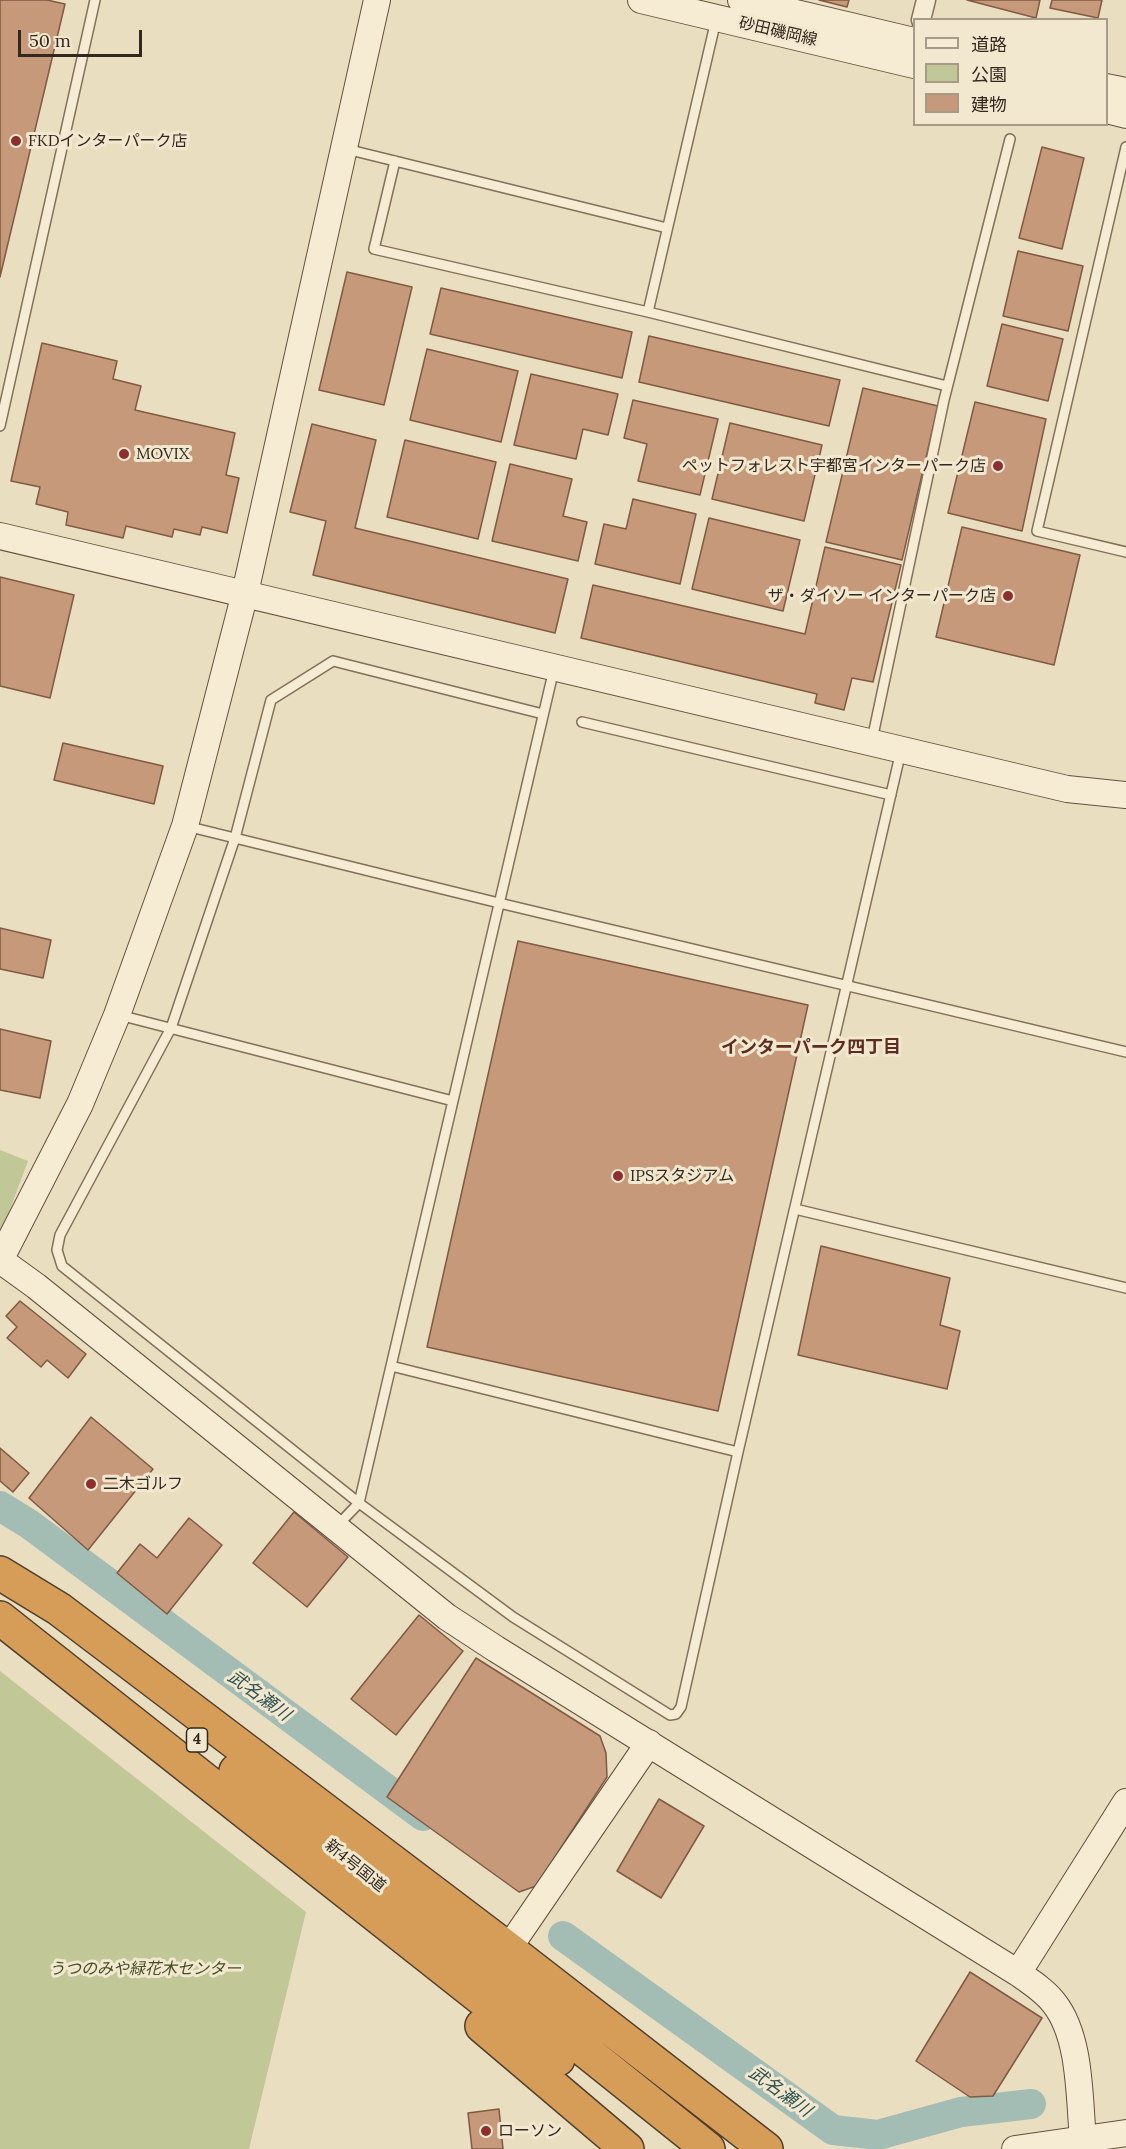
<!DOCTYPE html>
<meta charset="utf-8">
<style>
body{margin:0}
#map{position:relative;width:1126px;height:2149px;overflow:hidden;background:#eadec1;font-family:Lora,"Noto Sans JP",serif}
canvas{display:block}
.legend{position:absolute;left:913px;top:18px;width:195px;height:108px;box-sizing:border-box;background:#f2e8d0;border:2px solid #a69b88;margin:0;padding:8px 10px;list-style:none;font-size:18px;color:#33281d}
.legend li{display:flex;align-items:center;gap:12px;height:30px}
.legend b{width:30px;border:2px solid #a69b88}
.scale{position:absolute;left:18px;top:30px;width:124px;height:27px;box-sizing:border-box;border:3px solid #33281d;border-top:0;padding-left:8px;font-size:18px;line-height:21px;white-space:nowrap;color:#33281d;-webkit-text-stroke:4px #f2e8d0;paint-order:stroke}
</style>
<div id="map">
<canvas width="1126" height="2149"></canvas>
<ul class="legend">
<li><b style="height:8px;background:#f6ecd4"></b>道路</li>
<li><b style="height:16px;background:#c1c796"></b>公園</li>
<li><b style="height:16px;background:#c6997a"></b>建物</li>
</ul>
<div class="scale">50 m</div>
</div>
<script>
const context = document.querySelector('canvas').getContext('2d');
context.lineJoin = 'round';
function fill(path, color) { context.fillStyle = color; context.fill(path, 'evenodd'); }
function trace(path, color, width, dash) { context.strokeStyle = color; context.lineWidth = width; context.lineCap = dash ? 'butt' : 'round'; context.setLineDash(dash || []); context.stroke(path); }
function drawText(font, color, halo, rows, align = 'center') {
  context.font = font + ' Lora,"Noto Sans JP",serif'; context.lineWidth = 6; context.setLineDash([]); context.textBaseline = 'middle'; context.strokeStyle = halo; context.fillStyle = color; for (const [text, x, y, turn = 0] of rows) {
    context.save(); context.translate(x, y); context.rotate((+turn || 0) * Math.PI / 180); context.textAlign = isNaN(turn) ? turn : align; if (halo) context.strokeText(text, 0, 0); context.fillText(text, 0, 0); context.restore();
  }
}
fill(new Path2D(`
 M 0,1150 L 28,1161 L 0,1236 Z
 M 0,1671 L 306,1912 L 249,2149 L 0,2149 Z`), '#c1c796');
trace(new Path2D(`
 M 0,1506 L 29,1524 L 423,1816
 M 563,1936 L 833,2130 L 878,2135 L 961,2112 L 1031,2104`), '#a3bdb5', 30);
const building = new Path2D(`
 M 0,0 L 47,0 L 65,4 L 0,277 Z
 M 819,0 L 849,0 L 847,7 Z
 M 967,0 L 1040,0 L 1036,18 Z
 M 1052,0 L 1102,0 L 1098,18 L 1050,8 Z
 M 1042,147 L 1084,158 L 1062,249 L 1019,238 Z
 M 1018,251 L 1083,266 L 1068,331 L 1003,316 Z
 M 347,272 L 412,287 L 384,405 L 319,390 Z
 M 441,288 L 632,332 L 622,378 L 430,334 Z
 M 1002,324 L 1063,339 L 1048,401 L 987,386 Z
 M 649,336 L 840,380 L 829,426 L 639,382 Z
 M 42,343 L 117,361 L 113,379 L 141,386 L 135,410 L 235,433 L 226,475 L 239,478 L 227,533 L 202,527 L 200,535 L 174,529 L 172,537 L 126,526 L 123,538 L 66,525 L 68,512 L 36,504 L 40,487 L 11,481 Z
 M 427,349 L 518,371 L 501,442 L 410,420 Z
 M 531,374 L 618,394 L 608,435 L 583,429 L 576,459 L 514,445 Z
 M 863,388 L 938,406 L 902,560 L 826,542 Z
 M 633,400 L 718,419 L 700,495 L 638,481 L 647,444 L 624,438 Z
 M 975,402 L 1046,419 L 1022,531 L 948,513 Z
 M 730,423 L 822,445 L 804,521 L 712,499 Z
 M 312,424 L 376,440 L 355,528 L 568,579 L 555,633 L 313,575 L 326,521 L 290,512 Z
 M 405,440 L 496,462 L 478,539 L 387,517 Z
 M 510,464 L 572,479 L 563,516 L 587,522 L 578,561 L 492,541 Z
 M 633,499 L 696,514 L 680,584 L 595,564 L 604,524 L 626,529 Z
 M 709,518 L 800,540 L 783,611 L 692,589 Z
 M 962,527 L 1080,555 L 1054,665 L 936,637 Z
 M 825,547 L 901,565 L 873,682 L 852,678 L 844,710 L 815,703 L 817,694 L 581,638 L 593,585 L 805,634 Z
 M 0,577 L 74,595 L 50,698 L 0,686 Z
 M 63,743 L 163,766 L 154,804 L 54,780 Z
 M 0,928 L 51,940 L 43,978 L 0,969 Z
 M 518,941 L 808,1005 L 718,1411 L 427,1347 Z
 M 0,1029 L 51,1041 L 40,1098 L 0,1090 Z
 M 821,1246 L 950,1278 L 940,1325 L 960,1331 L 947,1389 L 798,1355 Z
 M 20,1301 L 86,1354 L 68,1378 L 47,1360 L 41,1367 L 7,1338 L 17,1327 L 6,1316 Z
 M 91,1417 L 153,1469 L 88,1550 L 29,1498 Z
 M 0,1448 L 29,1473 L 13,1492 L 0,1481 Z
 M 294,1512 L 348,1557 L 307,1607 L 253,1563 Z
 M 189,1518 L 222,1545 L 167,1614 L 117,1573 L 140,1544 L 157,1558 Z
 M 419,1615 L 463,1651 L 396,1735 L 351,1699 Z
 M 476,1658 L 600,1736 L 606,1753 L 607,1777 L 536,1886 L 519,1892 L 387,1797 Z
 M 659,1799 L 704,1826 L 661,1898 L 617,1871 Z
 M 970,1972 L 1042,2018 L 993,2096 L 970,2097 L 916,2061 Z
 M 499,2109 L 503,2149 L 472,2149 L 468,2113 Z`);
fill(building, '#c6997a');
trace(building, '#805a42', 1.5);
const lane = new Path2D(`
 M 1126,147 L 1037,531 L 1126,552
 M 346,149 L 667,228
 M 395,161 L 374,249 L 648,312 L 947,386
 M 648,312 L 716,20
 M 0,426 L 95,0
 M 554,669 L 391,1366 L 738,1452 L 901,751
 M 543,714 L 333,661 L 271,700 L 235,838 L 171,1028 L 60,1235 L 57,1250 L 62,1266 L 359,1503 L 513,1617 L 670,1715 L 676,1714 L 681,1707 L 738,1452
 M 582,722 L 891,795
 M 872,740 L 944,400 L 1010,139
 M 186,826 L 499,903 L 1126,1052
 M 119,1015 L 453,1101
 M 795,1209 L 1126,1288
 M 337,1526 L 359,1503 L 391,1366`);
const street = new Path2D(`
 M 921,20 L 926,0`);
const secondary = new Path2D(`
 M 641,0 L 914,65
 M 741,0 L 914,41
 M 1106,87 L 1126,91
 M 1106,110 L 1126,115
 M 0,536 L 1067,789 L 1126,795
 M 0,1260 L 36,1286 L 447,1617 L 496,1649 L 1018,1973 C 1031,1982 1045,1991 1054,2003 C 1081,2037 1079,2097 1083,2139
 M 0,1260 L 80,1104 L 117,1015 L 185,826 L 245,593 L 377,0
 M 508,1949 L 649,1743
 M 1018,1973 L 1126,1802
 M 1015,2149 L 1126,2133`);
const highway = new Path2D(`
 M 0,1573 L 59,1609 L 508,1949 L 766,2149
 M 0,1618 L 558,2059
 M 236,1771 L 708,2149
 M 482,2026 L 627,2149`);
trace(lane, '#82705a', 12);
trace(street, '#82705a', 21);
trace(secondary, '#64513d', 28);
trace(highway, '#503e2e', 36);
trace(lane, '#f6ecd4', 9);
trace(street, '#f6ecd4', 18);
trace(secondary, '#f6ecd4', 26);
trace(highway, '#d59d57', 33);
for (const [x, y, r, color] of [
 [16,141,6,"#8d2e2f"],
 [124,454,6,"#8d2e2f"],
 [998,466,6,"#8d2e2f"],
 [1008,596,6,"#8d2e2f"],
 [618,1176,6,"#8d2e2f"],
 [91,1484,6,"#8d2e2f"],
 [486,2131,6,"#8d2e2f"]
]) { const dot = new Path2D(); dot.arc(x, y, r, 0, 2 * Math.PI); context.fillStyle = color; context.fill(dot); trace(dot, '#f2e8d0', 2); }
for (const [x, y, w] of [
 [197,1740,21]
]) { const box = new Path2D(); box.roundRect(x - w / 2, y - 12, w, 24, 4.5); context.fillStyle = '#f2e8d0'; context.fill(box); trace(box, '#33281d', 1.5); }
drawText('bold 15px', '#33281d', null, [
 ["4",197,1740]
]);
drawText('16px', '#33281d', '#f2e8d0', [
 ["砂田磯岡線",778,32,13],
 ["新4号国道",355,1866,39]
]);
drawText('16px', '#33281d', '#f2e8d0', [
 ["FKDインターパーク店",28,141],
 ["MOVIX",136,454],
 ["ペットフォレスト宇都宮インターパーク店",986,466,"right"],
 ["ザ・ダイソー インターパーク店",996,596,"right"],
 ["IPSスタジアム",630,1176],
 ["二木ゴルフ",103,1484],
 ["ローソン",498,2131]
], 'left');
drawText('italic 16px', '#444e25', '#f2e8d0', [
 ["うつのみや緑花木センター",145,1969]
]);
drawText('bold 18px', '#5d2d20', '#f2e8d0', [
 ["インターパーク四丁目",811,1048]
]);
drawText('italic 18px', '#2e5250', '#f2e8d0', [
 ["武名瀬川",259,1696,36],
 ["武名瀬川",780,2092,36]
]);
</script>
